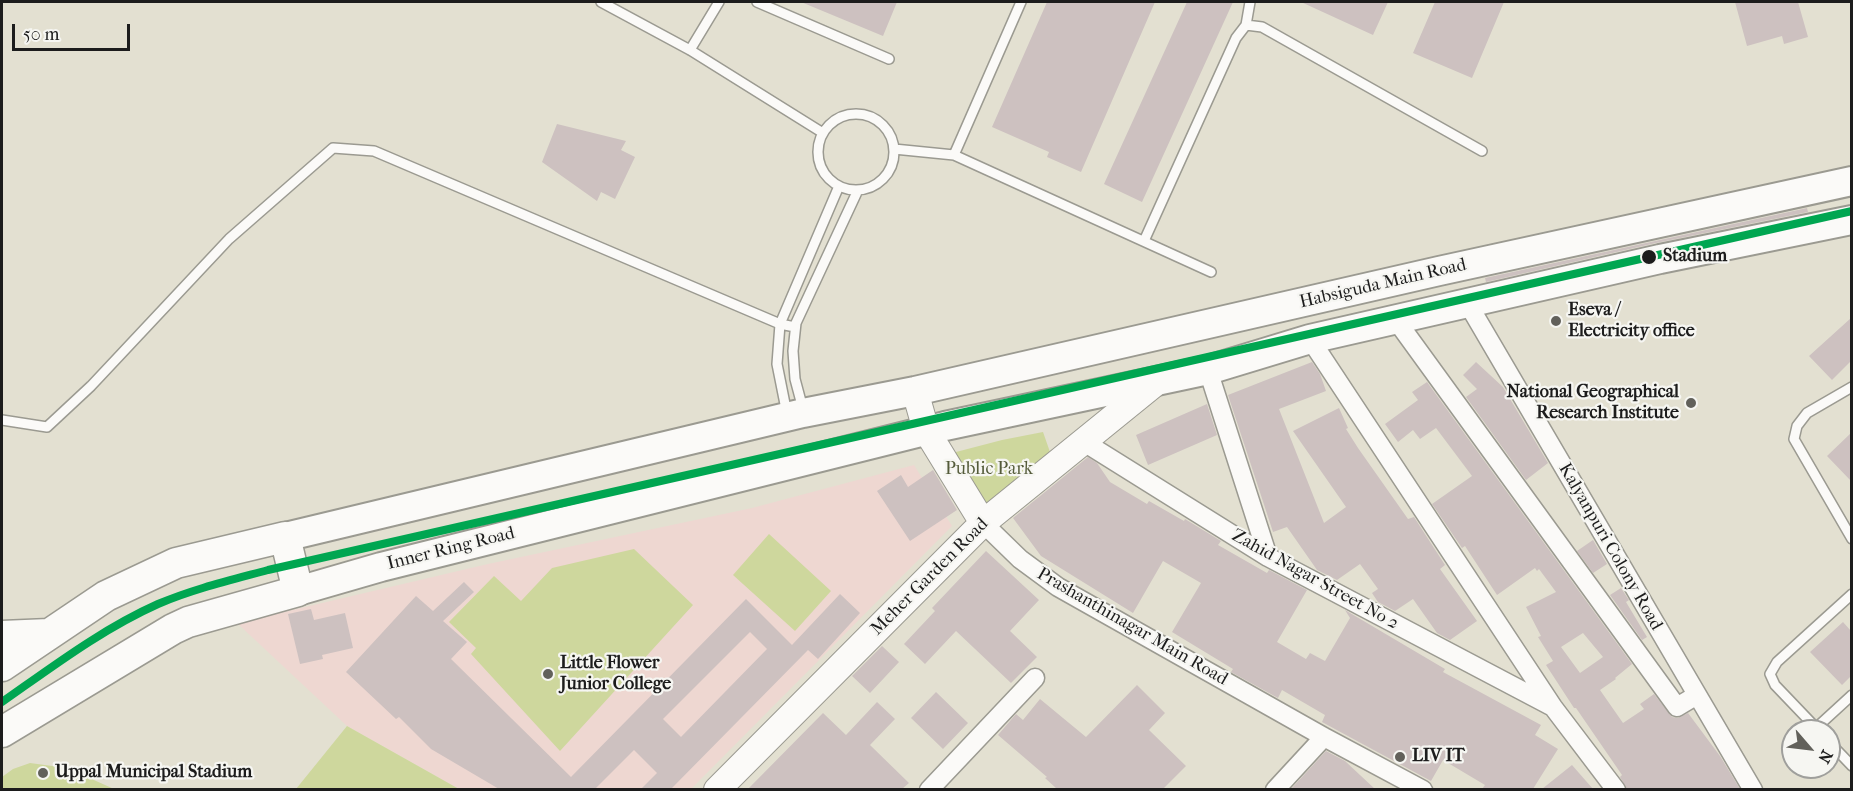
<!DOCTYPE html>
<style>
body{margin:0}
#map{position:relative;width:1853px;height:791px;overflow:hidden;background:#e3e0d1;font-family:"IM FELL French Canon",serif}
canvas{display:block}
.frame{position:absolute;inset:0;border:3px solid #1c1c1c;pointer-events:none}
.north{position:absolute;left:1781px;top:719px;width:60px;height:60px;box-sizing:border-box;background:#f6f6f2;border:2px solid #9f9f9c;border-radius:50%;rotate:118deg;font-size:16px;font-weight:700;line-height:24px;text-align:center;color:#1c1c1c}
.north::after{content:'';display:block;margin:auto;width:21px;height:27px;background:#62615b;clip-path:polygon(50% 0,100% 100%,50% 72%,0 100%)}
.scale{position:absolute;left:12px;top:24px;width:118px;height:27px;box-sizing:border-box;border:3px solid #1c1c1c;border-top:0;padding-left:8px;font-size:18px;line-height:21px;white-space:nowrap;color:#1c1c1c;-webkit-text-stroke:4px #f6f6f2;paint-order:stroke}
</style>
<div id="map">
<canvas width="1853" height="791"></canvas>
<div class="frame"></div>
<div class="north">N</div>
<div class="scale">50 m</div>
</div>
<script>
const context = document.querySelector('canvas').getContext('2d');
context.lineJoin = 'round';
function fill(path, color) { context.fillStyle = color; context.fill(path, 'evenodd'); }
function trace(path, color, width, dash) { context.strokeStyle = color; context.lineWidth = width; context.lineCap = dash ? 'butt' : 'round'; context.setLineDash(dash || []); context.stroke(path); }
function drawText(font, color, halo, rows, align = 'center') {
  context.font = font + ' "IM FELL French Canon",serif'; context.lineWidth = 4.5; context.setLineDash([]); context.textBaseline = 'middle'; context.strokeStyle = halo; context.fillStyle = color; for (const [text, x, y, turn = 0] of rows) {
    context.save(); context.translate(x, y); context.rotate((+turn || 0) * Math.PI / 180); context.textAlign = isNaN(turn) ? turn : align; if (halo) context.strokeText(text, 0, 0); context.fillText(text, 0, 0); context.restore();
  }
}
fill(new Path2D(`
 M 914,465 L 952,526 L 691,789 L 459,789 L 347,726 L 237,623 L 488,564 L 752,508 Z`), '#eed7d1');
fill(new Path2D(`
 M 1043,432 L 1050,452 L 981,510 L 954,461 L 956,452 L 1002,440 Z
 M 769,534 L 831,591 L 795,631 L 733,575 Z
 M 634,549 L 693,605 L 560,751 L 471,654 L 476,648 L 449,622 L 494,576 L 521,601 L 552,568 Z
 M 347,726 L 459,789 L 296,789 Z
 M 30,763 L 67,768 L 114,789 L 2,789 L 2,777 L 13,769 Z`), '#ced79d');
fill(new Path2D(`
 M 801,2 L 897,2 L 883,36 Z
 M 1047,2 L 1155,2 L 1081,172 L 1047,157 L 1049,152 L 992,127 Z
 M 1187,2 L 1233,2 L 1142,202 L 1104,184 Z
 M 1301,2 L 1388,2 L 1373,35 Z
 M 1435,2 L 1504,2 L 1472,78 L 1413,53 Z
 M 1735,2 L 1798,2 L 1808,37 L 1784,44 L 1782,36 L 1747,46 Z
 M 557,124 L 626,141 L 621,150 L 635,157 L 615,199 L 601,192 L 597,201 L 542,162 Z
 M 1807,208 L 1808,212 L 1656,243 L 1486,282 L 1485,278 Z
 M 1851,318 L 1851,361 L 1832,380 L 1809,356 Z
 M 1312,362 L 1320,374 L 1326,391 L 1279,409 L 1324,523 L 1346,507 L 1293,431 L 1339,408 L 1348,428 L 1346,429 L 1358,448 L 1408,519 L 1414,517 L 1445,565 L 1440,569 L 1477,621 L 1450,640 L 1437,633 L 1413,599 L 1395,611 L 1378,602 L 1372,593 L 1378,589 L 1360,564 L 1337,580 L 1317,570 L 1287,527 L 1273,532 L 1228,395 Z
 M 1476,362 L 1503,387 L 1548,463 L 1526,480 L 1466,397 L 1477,389 L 1463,375 Z
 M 1427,382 L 1632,664 L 1615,678 L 1616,679 L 1600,690 L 1623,723 L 1644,709 L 1640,704 L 1654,694 L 1672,717 L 1678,718 L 1688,713 L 1720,756 L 1740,789 L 1627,789 L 1620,777 L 1622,775 L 1576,708 L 1574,708 L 1546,665 L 1553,661 L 1538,637 L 1541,636 L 1526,607 L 1556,592 L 1539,569 L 1537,571 L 1535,568 L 1497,595 L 1465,546 L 1462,548 L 1432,504 L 1472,476 L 1436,428 L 1420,439 L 1413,430 L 1398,442 L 1385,424 L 1418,400 L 1412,392 ZM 1583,633 L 1603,657 L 1580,673 L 1561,647 Z
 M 1207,404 L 1217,435 L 1148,465 L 1136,435 Z
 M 1851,433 L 1851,481 L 1827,456 Z
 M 1088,457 L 1097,463 L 1110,482 L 1147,504 L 1149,501 L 1184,521 L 1185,519 L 1221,541 L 1218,545 L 1267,573 L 1269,570 L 1307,590 L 1277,642 L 1306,659 L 1310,653 L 1325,661 L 1350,618 L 1345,610 L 1445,669 L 1443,672 L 1541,725 L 1535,735 L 1558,749 L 1533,789 L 1482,789 L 1485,785 L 1443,760 L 1431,781 L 1322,722 L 1325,715 L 1282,690 L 1278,698 L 1231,672 L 1233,669 L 1172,632 L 1201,583 L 1163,561 L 1133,613 L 1041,556 L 1013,518 Z
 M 933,470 L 957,510 L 910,541 L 877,491 L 901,475 L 908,487 Z
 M 1593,540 L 1607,564 L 1593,573 L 1577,551 Z
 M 986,551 L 1039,600 L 1010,631 L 1037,657 L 1011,683 L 956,631 L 925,664 L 904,644 L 935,611 L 932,608 Z
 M 464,582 L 474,592 L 443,621 L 467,642 L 451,659 L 571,777 L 746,599 L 792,645 L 840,594 L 860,613 L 818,659 L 808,650 L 671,789 L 641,789 L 657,773 L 634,750 L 595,789 L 499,789 L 431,749 L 399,717 L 396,719 L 346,672 L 416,596 L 433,611 ZM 750,632 L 767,649 L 681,737 L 663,719 Z
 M 1621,588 L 1629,600 L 1626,602 L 1647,637 L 1642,640 L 1610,595 Z
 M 311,609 L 314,620 L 345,613 L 353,648 L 322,655 L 323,659 L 300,664 L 288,614 Z
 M 1843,622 L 1851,631 L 1851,676 L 1842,685 L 1810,652 Z
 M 882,646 L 899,662 L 870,693 L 852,676 Z
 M 1137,685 L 1165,713 L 1149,730 L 1186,766 L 1163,789 L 1057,789 L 1045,778 L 1047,777 L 998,735 L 1016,714 L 1023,720 L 1040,699 L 1086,737 Z
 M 936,692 L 968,723 L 943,749 L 911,718 Z
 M 877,702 L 895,719 L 870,745 L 909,783 L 902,789 L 748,789 L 823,713 L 846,735 Z
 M 1326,751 L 1345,761 L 1375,789 L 1291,789 Z
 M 1572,765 L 1593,789 L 1542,789 Z`), '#cdc1c0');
const service = new Path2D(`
 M 601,2 L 690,50 L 823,133
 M 757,2 L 889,59
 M 1246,25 L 1250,2
 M 690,50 L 719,2
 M818 152a38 38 0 1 1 76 0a38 38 0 1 1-76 0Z
 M 894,149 L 954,155 L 1211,272
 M 954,155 L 1021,2
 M 1144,241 L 1236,38 L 1246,25 L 1262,27 L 1482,151
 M 1852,387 L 1807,413 L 1797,426 L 1794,439 L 1852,539
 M 803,409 L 795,379 L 793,351 L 796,323 L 858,190
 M 787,414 L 777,364 L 780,324 L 839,186
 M 2,420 L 47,427 L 91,386 L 229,239 L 333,148 L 374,151 L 780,324 L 795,327
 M 1816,728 L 1852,695
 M 1819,731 L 1775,685 L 1770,674 L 1777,662 L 1852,594
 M 1829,742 L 1852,766`);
const minor = new Path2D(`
 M 1468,304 L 1753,790
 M 1396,320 L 1677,707 L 1697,695
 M 1310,339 L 1553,707 L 1616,790
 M 1208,370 L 1268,557
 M 1084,442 L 1268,557 L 1551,706
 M 983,523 L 1020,559 L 1058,587 L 1324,737 L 1423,790
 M 929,790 L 1035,678
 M 1275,790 L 1324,737`);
const secondary = new Path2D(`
 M 915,391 L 926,430 L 983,523
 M 717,790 L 983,523 L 1158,381`);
const primary = new Path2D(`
 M 285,537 L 803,413 L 915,391 L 1439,271 L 1852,181
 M 298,591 L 381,567 L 945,426 L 1208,370 L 1310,339 L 1660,259 L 1852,220`);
const trunk = new Path2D(`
 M 2,636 L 49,634
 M 2,666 L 106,596 L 176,563 L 285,537 L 298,591 L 188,622 L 173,629 L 2,732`);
trace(service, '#9b9a91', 12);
trace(minor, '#9b9a91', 21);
trace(secondary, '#9b9a91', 28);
trace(primary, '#9b9a91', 32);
trace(trunk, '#9b9a91', 33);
trace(service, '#fbfaf8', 9);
trace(minor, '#fbfaf8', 18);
trace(secondary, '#fbfaf8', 26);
trace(primary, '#fbfaf8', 28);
trace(trunk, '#fbfaf8', 30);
trace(new Path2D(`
 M 2,702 C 52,667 102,629 158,604 C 193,589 231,580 268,570 L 1852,211`), '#00a651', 8);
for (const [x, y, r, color] of [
 [1649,257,8,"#1c1c1c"],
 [1556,321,6,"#62615b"],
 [1691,403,6,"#62615b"],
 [548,674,6,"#62615b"],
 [1400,757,6,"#62615b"],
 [43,773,6,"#62615b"]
]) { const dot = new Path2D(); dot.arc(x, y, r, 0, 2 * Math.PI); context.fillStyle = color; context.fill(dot); trace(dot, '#f6f6f2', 2); }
drawText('bold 18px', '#1c1c1c', '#f6f6f2', [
 ["Stadium",1663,257]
], 'left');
drawText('18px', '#1c1c1c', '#f6f6f2', [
 ["Habsiguda Main Road",1383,284,-13],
 ["Kalyanpuri Colony Road",1610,547,60],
 ["Inner Ring Road",451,549,-14],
 ["Meher Garden Road",930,577,-45],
 ["Zahid Nagar Street No 2",1315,580,29],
 ["Prashanthinagar Main Road",1132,627,30]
]);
drawText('bold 18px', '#1c1c1c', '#f6f6f2', [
 ["Eseva /",1568,311],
 ["Electricity office",1568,332],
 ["National Geographical",1679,393,"right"],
 ["Research Institute",1679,414,"right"],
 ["Little Flower",560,664],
 ["Junior College",560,685],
 ["LIV IT",1412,757],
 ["Uppal Municipal Stadium",55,773]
], 'left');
drawText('18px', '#545b3a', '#f6f6f2', [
 ["Public Park",989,470]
]);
</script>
